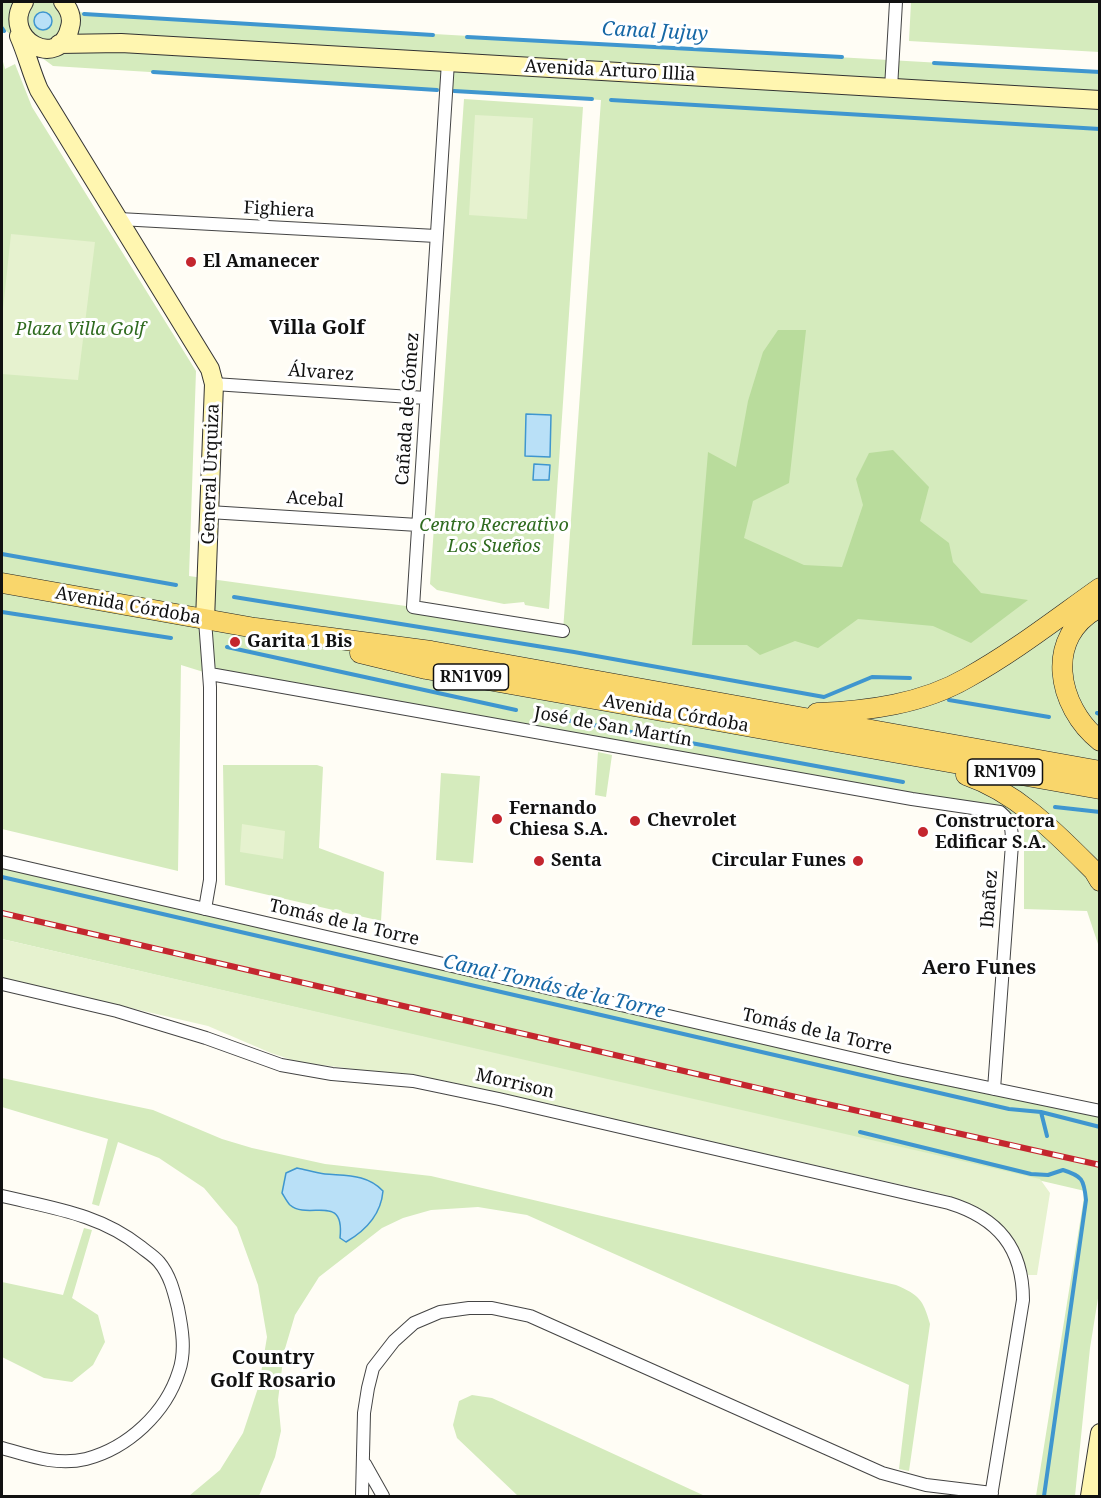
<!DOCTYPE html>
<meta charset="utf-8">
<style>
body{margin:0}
#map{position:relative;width:1101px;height:1498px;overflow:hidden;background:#fffdf5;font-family:"Noto Serif",serif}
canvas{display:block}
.frame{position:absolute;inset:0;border:3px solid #111;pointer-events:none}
</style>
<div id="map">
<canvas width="1101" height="1498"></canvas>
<div class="frame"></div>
</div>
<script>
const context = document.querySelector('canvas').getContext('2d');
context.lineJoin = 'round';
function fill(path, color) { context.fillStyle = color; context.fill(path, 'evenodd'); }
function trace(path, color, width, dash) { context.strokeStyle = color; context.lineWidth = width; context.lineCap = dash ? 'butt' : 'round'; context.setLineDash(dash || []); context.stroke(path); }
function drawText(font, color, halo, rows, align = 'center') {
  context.font = font + ' "Noto Serif",serif'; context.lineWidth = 6; context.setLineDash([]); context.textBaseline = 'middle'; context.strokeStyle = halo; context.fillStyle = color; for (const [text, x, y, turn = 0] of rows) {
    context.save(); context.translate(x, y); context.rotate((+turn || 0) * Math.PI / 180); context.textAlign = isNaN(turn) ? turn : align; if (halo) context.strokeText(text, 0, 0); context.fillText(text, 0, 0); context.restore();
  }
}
fill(new Path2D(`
 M 2,2 L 65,2 L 84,14 L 1099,72 L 1099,947 L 1087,911 L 1024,909 L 1024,828 L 1009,819 L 210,674 L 181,665 L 178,871 L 2,829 L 2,58 L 5,69 L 15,64 L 32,107 L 196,371 L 189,576 L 413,607 L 563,631 L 601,100 L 53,66 L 2,28 Z
 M 911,2 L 1099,2 L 1099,52 L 909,41 Z
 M 464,99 L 583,107 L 549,609 L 525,605 L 524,602 L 504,604 L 437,590 L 430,584 Z
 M 598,752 L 612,755 L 606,797 L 595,795 Z
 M 223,765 L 317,765 L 323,767 L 319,848 L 384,872 L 381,921 L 225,885 Z
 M 441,773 L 480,776 L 473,863 L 436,860 Z
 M 2,862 L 1099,1111 L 1099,1292 L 1090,1348 L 1075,1496 L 1036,1496 L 1085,1191 L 2,939 Z
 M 2,1078 L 153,1110 L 222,1139 L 252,1148 L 325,1164 L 431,1176 L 896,1285 C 919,1295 923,1299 930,1324 L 909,1471 L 899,1469 L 909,1385 L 527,1215 L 478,1207 L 431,1210 L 403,1218 L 382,1228 L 319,1277 L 295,1315 L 284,1352 L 278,1400 L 281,1431 L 275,1457 L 259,1496 L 189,1496 L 220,1470 L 243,1433 L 259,1385 L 267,1337 L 258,1285 L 237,1227 L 204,1188 L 159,1158 L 118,1142 L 99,1206 L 92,1204 L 108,1139 L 2,1107 ZM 297,1168 L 323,1174 L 354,1176 L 382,1200 L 375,1216 L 355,1236 C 352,1233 347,1230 344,1227 C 339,1222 339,1216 332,1212 C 310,1201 304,1223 282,1193 L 286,1174 Z
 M 84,1228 L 92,1230 L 72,1298 L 98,1315 L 105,1342 L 93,1365 L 72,1382 L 44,1378 L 2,1357 L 2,1282 L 63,1295 Z
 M 472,1395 L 492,1398 L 705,1496 L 518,1496 L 457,1438 L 453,1425 L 459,1401 Z`), '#d5ebbd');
fill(new Path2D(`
 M 778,330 L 806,330 L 789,483 L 753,501 L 744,538 L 804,565 L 842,567 L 863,505 L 856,479 L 869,453 L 893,450 L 929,487 L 920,521 L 949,543 L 953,562 L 981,593 L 1028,600 L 971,643 L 933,626 L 858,619 L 818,648 L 795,641 L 760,655 L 747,645 L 692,645 L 708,452 L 736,467 L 748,401 L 763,352 Z`), '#b9dc9c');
fill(new Path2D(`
 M 475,115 L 533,118 L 527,219 L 469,215 Z
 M 11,234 L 95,242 L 78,380 L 2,374 L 2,319 Z
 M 242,824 L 285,831 L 283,859 L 240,852 Z
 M 2,939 L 1040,1179 L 1050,1193 L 1037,1275 L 1028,1275 C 1015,1225 991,1212 946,1195 L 441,1080 L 298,1062 L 271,1053 L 208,1026 L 2,978 Z`), '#e6f2cf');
const water = new Path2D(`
 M34 21a9 9 0 1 1 18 0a9 9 0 1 1-18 0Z
 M 526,414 L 551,415 L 550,457 L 525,456 Z
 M 534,464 L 550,465 L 549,480 L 533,480 Z
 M 297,1168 C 307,1170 316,1173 325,1174 C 347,1176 367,1174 383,1191 C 381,1214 365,1231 346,1242 L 340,1238 C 345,1192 309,1221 290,1205 C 287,1202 284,1196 282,1193 L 286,1173 Z`);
fill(water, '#b9e0f7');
trace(water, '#3f96cf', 1.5);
trace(new Path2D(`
 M 84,14 L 433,35
 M 2,28 L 4,31
 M 467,37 L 842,57
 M 934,63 L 1100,72
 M 153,72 L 437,90
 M 454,91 L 592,99
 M 611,100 L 1100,129
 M 2,554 L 176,585
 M 234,597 L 574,652 L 824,697 L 872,677 L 910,678
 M 2,612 L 171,638
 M 227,647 L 516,710
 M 949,700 L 1049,717
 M 1097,713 L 1100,714
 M 555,718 L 903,782
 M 1055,807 L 1100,812
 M 2,877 L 1009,1109 L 1041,1112 L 1100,1127
 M 1041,1112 L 1047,1136
 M 860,1132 L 1031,1174 L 1048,1175 L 1063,1170 C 1082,1176 1084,1179 1086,1200 L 1044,1496`), '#3f96cf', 4);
const street = new Path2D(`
 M 448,62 L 413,607 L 563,631
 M 891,88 L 896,2
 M 119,219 L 436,236
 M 214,384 L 426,398
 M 209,512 L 418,525
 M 210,674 L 912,799 L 1000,812 C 1012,822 1012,829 1012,844 L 994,1089
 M 2,862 L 898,1069 L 1100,1111
 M 205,909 L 210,880 L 210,687 L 205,620
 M 2,984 L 117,1011 L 206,1038 L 281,1065 L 332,1074 L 413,1081 L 499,1099 L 949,1203 C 998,1218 1023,1248 1023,1300 L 991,1496
 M 2,1196 C 52,1208 100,1214 141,1247 C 147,1252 154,1256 159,1262 C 170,1275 174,1292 178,1308 C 182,1328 186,1351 179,1371 C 166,1413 128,1448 86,1459 C 57,1466 30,1456 2,1448
 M 365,1464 L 383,1496
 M 362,1496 L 364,1413 L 368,1388 L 373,1368 L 394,1341 L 414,1323 L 440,1312 L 469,1308 L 492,1308 L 530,1316 L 882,1473 L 926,1485 L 992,1493`);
const secondary = new Path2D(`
 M 24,2 C 0,39 60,72 70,27 C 73,17 69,9 63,2
 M 19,36 C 27,54 31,72 39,90 L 210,369 L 214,384 L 205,620
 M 59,44 L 121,43 L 1100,100
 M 1090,1496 L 1100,1433`);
const primary = new Path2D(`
 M 2,583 L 255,628 L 431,651 L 1100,771
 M 1100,607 C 1043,636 1057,707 1100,741
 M 360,653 L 426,669 L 1100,789
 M 817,713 C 868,711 922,704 967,678 C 1014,652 1056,619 1100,588
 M 966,775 C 1018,793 1056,833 1094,871 L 1100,881`);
trace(street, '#444', 14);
trace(secondary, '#333', 20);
trace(primary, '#222', 21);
trace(street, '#fff', 12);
trace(secondary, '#fff6b0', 18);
trace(primary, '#f9d66b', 20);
const rail = new Path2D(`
 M 2,913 L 809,1100 L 1100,1165`);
trace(rail, '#c4262e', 6);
trace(rail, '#fff', 4, [11]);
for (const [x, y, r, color] of [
 [191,262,6,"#c4262e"],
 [235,642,6,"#c4262e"],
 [497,819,6,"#c4262e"],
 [635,821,6,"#c4262e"],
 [923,832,6,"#c4262e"],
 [539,861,6,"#c4262e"],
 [858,861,6,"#c4262e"]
]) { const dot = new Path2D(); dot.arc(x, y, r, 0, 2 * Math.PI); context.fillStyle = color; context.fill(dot); trace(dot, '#fff', 2); }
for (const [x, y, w] of [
 [471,677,75],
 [1005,772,75]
]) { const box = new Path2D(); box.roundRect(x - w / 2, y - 13, w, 26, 4.5); context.fillStyle = '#fff'; context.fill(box); trace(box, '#111', 1.5); }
drawText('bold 16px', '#111', null, [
 ["RN1V09",471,677],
 ["RN1V09",1005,772]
]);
drawText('18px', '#111', '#fff', [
 ["Avenida Arturo Illia",610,71,3],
 ["Fighiera",279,210,3],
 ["Álvarez",321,373,4],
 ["Cañada de Gómez",408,409,-86],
 ["General Urquiza",211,474,-88],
 ["Acebal",315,500,4],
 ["Avenida Córdoba",128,606,10],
 ["Avenida Córdoba",676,714,10],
 ["José de San Martín",613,727,10],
 ["Ibañez",990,899,-86],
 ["Tomás de la Torre",344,923,13],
 ["Tomás de la Torre",817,1032,13],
 ["Morrison",515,1084,13]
]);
drawText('bold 18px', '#111', '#fff', [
 ["El Amanecer",203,262],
 ["Garita 1 Bis",247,642],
 ["Fernando",509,809],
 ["Chiesa S.A.",509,830],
 ["Chevrolet",647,821],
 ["Constructora",935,822],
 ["Edificar S.A.",935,843],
 ["Senta",551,861],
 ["Circular Funes",846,861,"right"]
], 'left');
drawText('italic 18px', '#2f6b1f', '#fff', [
 ["Plaza Villa Golf",80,330],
 ["Centro Recreativo",494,526],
 ["Los Sueños",494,547]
]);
drawText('italic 20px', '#1768a6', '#fff', [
 ["Canal Jujuy",655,32,3],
 ["Canal Tomás de la Torre",554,987,13]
]);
drawText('bold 20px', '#111', '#fff', [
 ["Villa Golf",317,328],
 ["Aero Funes",979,968],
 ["Country",273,1358],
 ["Golf Rosario",273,1381]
]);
</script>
